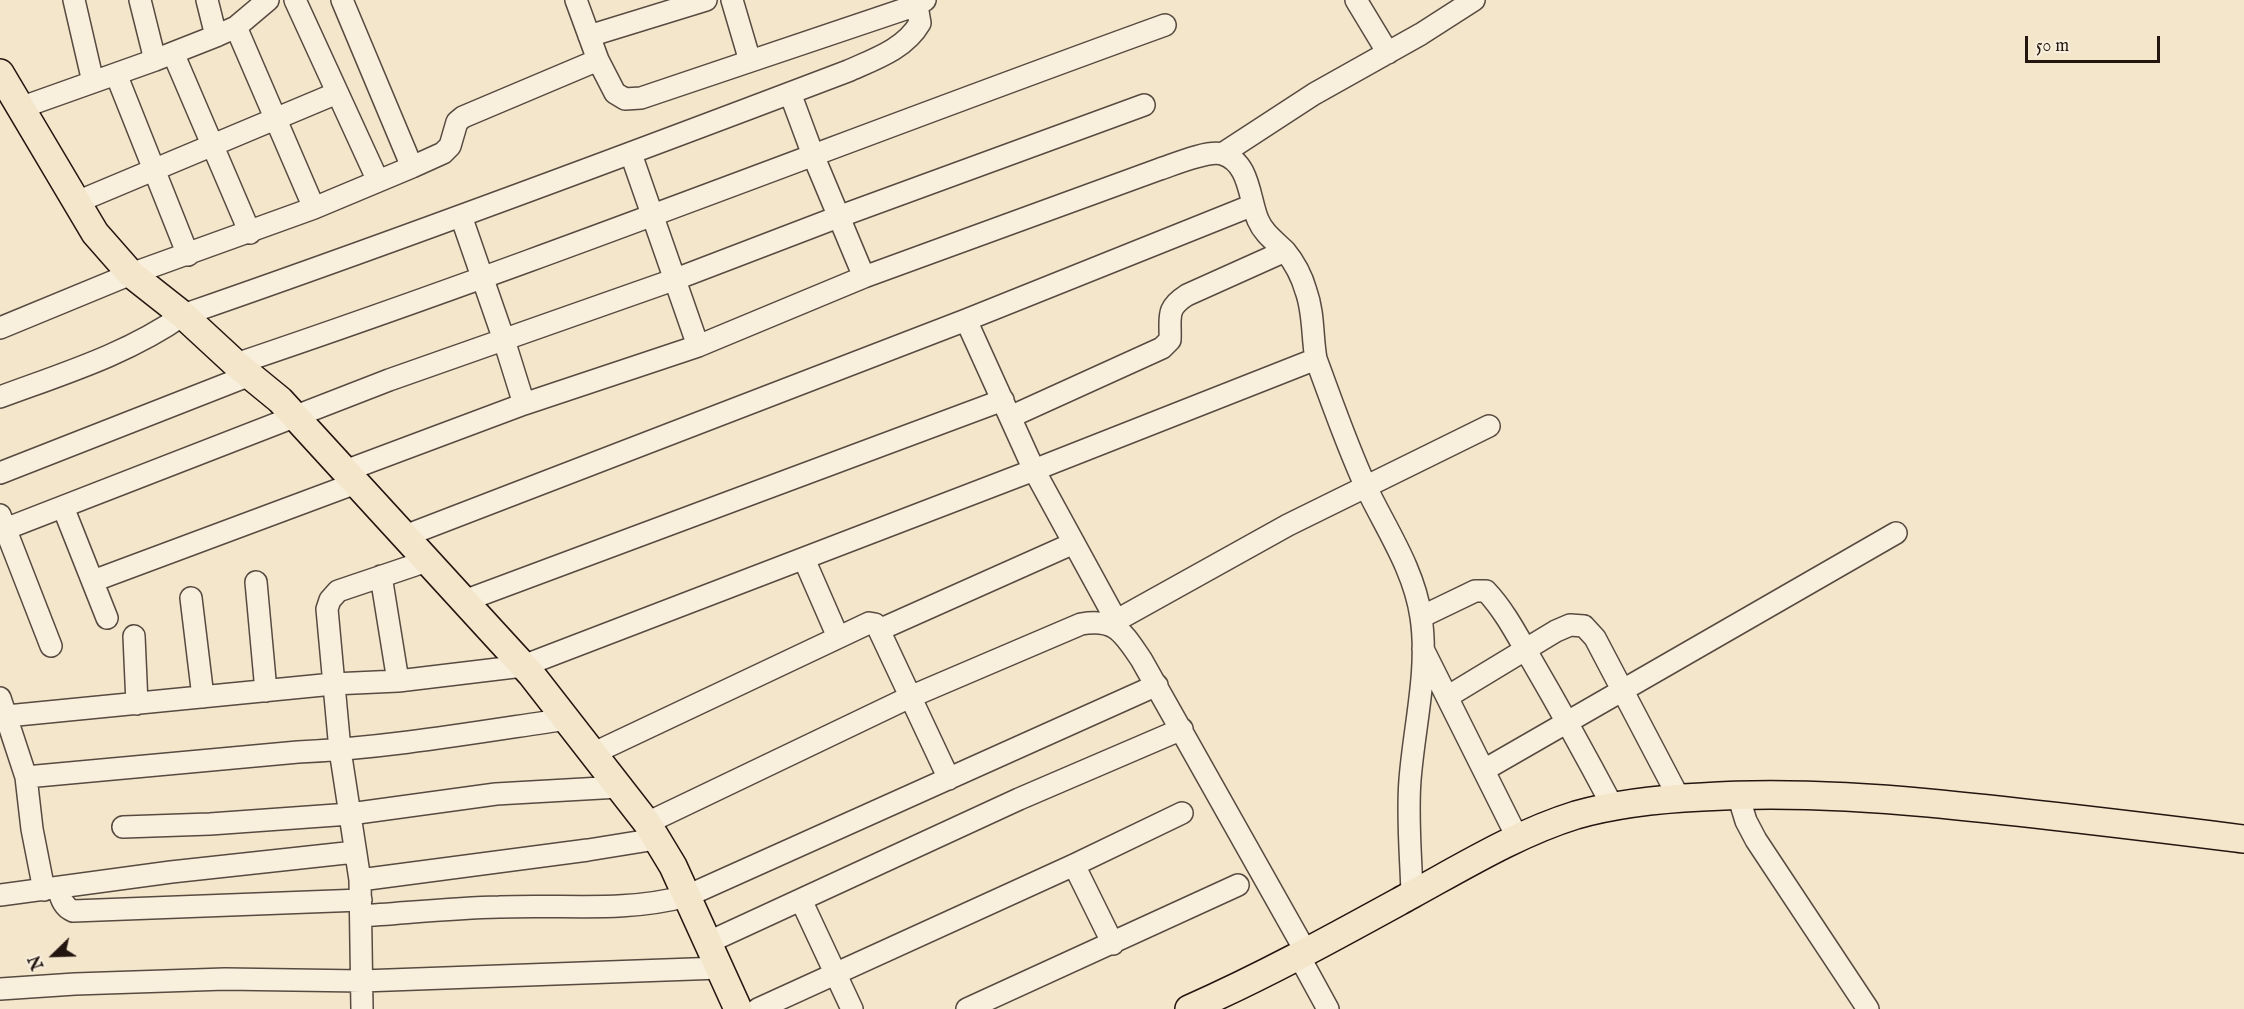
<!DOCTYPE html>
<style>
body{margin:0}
#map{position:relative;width:2244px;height:1009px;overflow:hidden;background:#f4e6cb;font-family:"IM FELL English",serif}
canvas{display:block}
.north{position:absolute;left:24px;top:925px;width:60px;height:60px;-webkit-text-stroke:4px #f8efdd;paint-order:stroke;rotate:247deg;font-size:16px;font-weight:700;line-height:24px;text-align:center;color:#231611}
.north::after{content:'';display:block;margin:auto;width:21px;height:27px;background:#231611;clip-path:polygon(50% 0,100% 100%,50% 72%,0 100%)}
.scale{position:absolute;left:2025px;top:36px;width:135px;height:27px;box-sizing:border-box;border:3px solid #231611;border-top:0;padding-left:8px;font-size:18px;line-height:21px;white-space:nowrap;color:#231611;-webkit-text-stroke:4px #f8efdd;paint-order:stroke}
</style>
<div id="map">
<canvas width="2244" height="1009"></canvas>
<div class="north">N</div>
<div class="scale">50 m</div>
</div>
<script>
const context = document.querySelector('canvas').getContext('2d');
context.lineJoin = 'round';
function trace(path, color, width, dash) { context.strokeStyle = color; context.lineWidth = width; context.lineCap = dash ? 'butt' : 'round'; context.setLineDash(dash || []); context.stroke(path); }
const minor = new Path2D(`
 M 74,0 L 93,82
 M 140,0 L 155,60
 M 207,0 L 216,36
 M 295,0 L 378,181
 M 342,0 L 412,167
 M 576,0 L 598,60 L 615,93 L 625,99 L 641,98 L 917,5 L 925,0
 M 732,0 L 750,61
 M 1356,0 L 1388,53
 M 236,27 L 314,208
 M 589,36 L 706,0
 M 173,53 L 250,233
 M 116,74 L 188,255
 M 790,93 L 813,155 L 864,277
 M 20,108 L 155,60 L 216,36 L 236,27 L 268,0
 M 631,154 L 698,346
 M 1222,154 L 1314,94 L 1421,34 L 1474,0
 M 77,202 L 337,93
 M 461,216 L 504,340 L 524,404
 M 966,320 L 1034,470 L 1116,620
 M 0,328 L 131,274 L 314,208 L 412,167 L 443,153 L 450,146 L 457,122 L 463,117 L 598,60
 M 236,364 C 548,259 855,137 1165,25
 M 0,397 C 62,374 128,354 183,315 C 406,238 627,155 848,71 C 875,59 905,49 920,23 L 916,0
 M 1010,417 L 1162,348 L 1170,340 C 1171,317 1165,309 1187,295 L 1285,251
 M 345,471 L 524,404 L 698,346 L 864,277 L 1160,169 C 1175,164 1208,150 1222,154 C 1250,162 1249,199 1258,220 C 1264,234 1275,241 1285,251 C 1295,263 1302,277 1306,291 C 1314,313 1312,337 1316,359 C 1332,402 1347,446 1366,487 C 1386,529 1414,569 1421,617 C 1429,670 1414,727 1410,780 C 1407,818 1411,857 1412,894
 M 0,473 L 250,375
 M 63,507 L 107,618
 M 0,515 L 51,646
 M 0,531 L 389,380 L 676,279 L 838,217 L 1144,105
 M 405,536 L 966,320 L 1253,205
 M 804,559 L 838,637
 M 381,576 L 398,681
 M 93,581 L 356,483
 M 256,582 L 266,691
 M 191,598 L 203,697
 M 464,601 L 1003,400
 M 1421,617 L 1475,591 L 1486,591 C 1505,611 1518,637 1532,661 C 1560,709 1587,758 1613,807
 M 1110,624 L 1288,525 L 1489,426
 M 879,630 L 949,779
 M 134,636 L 137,704
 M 1423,649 L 1518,839
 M 1447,697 L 1556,631 L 1570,625 L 1584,626 L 1595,638 L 1679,798
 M 0,698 L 26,777 L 32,829 L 44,890
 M 7,716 L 333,684 L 398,681 L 523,666 L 1034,470 L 1316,359
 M 594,753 L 869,623 L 875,624 L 879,630 L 1074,543
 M 1484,770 L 1896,533
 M 26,777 L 298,752 C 388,748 478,732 567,719
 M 1738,795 L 1746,821 L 1756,840 L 1868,1009
 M 647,823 L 910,697 L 1081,624 C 1116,618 1123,633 1141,659 L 1306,952
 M 123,827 L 210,824 L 350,814 L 496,794 L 619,787
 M 1074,865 L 1113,944
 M 360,880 L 588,850 L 656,839
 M 58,888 C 61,898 63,907 73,911 L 361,900
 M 0,895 L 171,872 L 355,852
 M 801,900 L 852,1009
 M 361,916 C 407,913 453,908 499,907 C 565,904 622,913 687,896 L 1157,685
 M 709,942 L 1019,799 L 1182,729
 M 1299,956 L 1328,1009
 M 0,989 L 75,984 L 225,979 L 362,981 L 720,968
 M 362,1009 L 360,880 L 340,750 L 327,609 L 330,600 L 338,591 L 427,561
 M 758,1009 L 1074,865 L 1182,813
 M 967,1009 L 1238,885`);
const major = new Path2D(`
 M 0,73 L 95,233 L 131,274 L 183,315 L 236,364 L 280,400 L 531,674 L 647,823 L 673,866 L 738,1009
 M 1189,1009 C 1266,975 1338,935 1411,895 C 1464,866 1518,833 1576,815 C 1618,803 1659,799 1702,797 C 1778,792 1854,796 1929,803 C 2035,813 2139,826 2244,839`);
trace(minor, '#574a40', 24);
trace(major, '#231611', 30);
trace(minor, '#f8efdd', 21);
trace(major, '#f4e6cb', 27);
</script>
